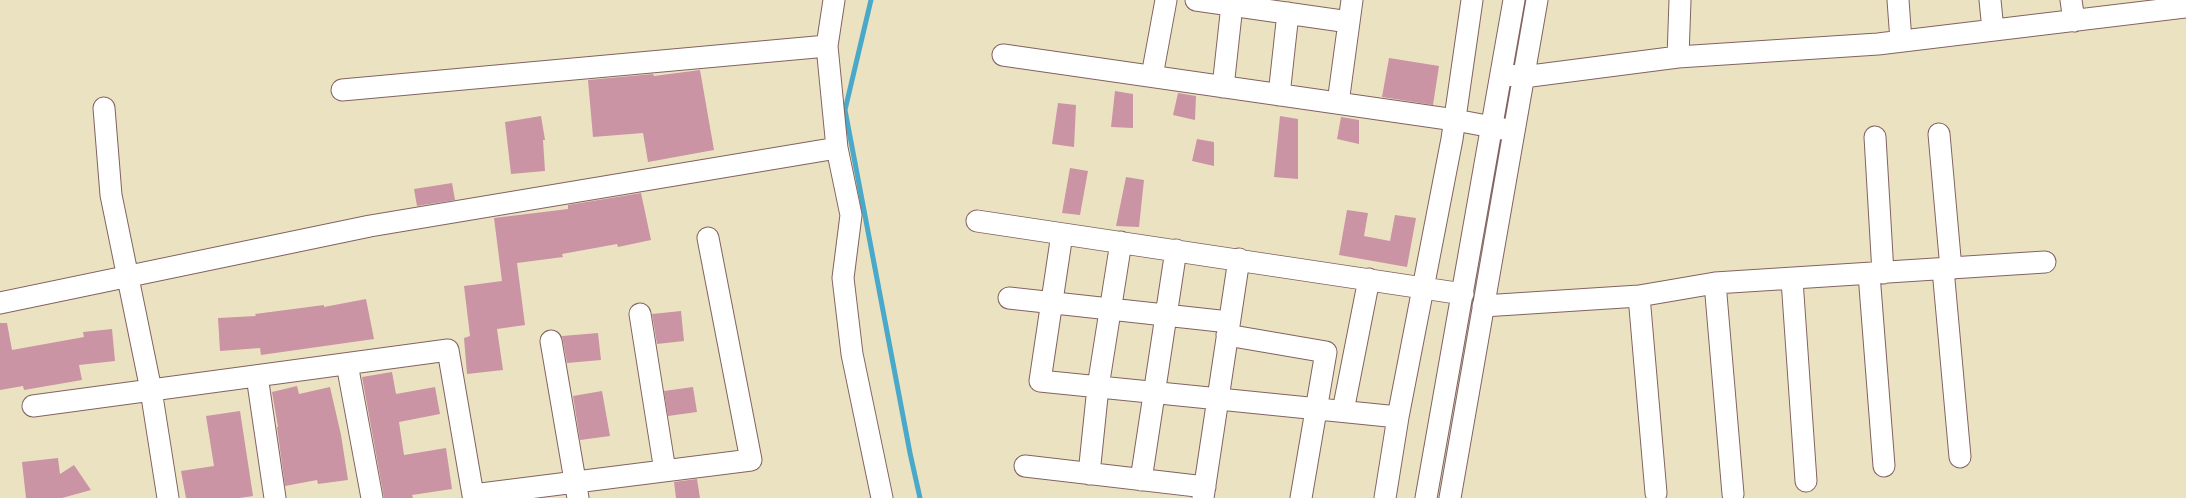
<!DOCTYPE html>
<style>
body{margin:0}
canvas{display:block;background:#ebe2c2}
</style>
<canvas width="2186" height="498"></canvas>
<script>
const context = document.querySelector('canvas').getContext('2d');
context.lineJoin = 'round';
function trace(path, color, width, dash) { context.strokeStyle = color; context.lineWidth = width; context.lineCap = dash ? 'butt' : 'round'; context.setLineDash(dash || []); context.stroke(path); }
function fill(path, color) { context.fillStyle = color; context.fill(path, 'evenodd'); }
trace(new Path2D(`
 M 871,0 L 845,110 L 910,453 L 920,498`), '#4aa9c9', 5);
fill(new Path2D(`
 M 1389,58 L 1439,66 L 1433,105 L 1382,97 Z
 M 700,70 L 714,150 L 648,162 L 643,133 L 593,137 L 588,80 L 653,74 L 654,76 Z
 M 1115,91 L 1133,94 L 1133,128 L 1111,127 Z
 M 1178,93 L 1196,96 L 1195,120 L 1173,115 Z
 M 1058,103 L 1076,105 L 1074,147 L 1052,144 Z
 M 541,116 L 545,140 L 543,140 L 545,171 L 511,174 L 505,122 Z
 M 1280,116 L 1298,119 L 1298,179 L 1274,177 Z
 M 1341,117 L 1359,120 L 1359,144 L 1337,139 Z
 M 1197,139 L 1214,142 L 1214,166 L 1192,161 Z
 M 1070,168 L 1088,171 L 1080,215 L 1062,213 Z
 M 1126,177 L 1144,180 L 1139,227 L 1116,226 Z
 M 452,183 L 455,200 L 417,206 L 414,189 Z
 M 641,193 L 651,240 L 618,247 L 617,244 L 562,254 L 563,257 L 517,263 L 525,325 L 497,329 L 503,370 L 467,374 L 464,338 L 470,336 L 464,286 L 502,281 L 494,218 L 568,209 L 568,205 Z
 M 1347,210 L 1368,213 L 1364,236 L 1390,241 L 1395,215 L 1416,218 L 1407,267 L 1339,255 Z
 M 366,299 L 374,339 L 261,355 L 260,348 L 220,351 L 218,318 L 256,316 L 255,314 L 324,305 L 324,307 Z
 M 681,311 L 684,341 L 657,344 L 652,314 Z
 M 0,323 L 7,323 L 12,350 L 84,337 L 83,332 L 112,329 L 115,361 L 79,365 L 82,380 L 24,390 L 23,386 L 0,390 Z
 M 598,333 L 601,360 L 567,363 L 562,336 Z
 M 392,372 L 396,394 L 435,387 L 440,414 L 399,422 L 404,455 L 446,448 L 452,489 L 412,495 L 413,498 L 384,498 L 362,377 Z
 M 297,386 L 299,394 L 330,387 L 341,435 L 348,480 L 318,484 L 317,480 L 285,486 L 277,427 L 278,427 L 272,392 Z
 M 693,387 L 697,412 L 668,416 L 664,391 Z
 M 602,391 L 610,436 L 580,440 L 573,396 Z
 M 240,411 L 253,496 L 239,498 L 186,498 L 181,471 L 214,466 L 206,416 Z
 M 58,458 L 60,474 L 74,465 L 91,490 L 62,498 L 26,498 L 22,462 Z
 M 697,479 L 700,498 L 676,498 L 674,482 Z`), '#ca94a5');
const minor = new Path2D(`
 M 1196,0 L 1349,22
 M 1898,0 L 1901,41
 M 1990,0 L 1993,30
 M 2071,0 L 2074,21
 M 827,46 L 834,0
 M 1003,55 L 1455,120 L 1514,131
 M 1678,57 L 1680,0
 M 1502,74 L 1523,77 L 1678,57 L 1878,44 L 2186,7
 M 1152,76 L 1166,0
 M 1223,87 L 1232,5
 M 342,90 L 827,46 L 837,148 L 851,215 L 843,278 L 852,354 L 882,498
 M 1279,95 L 1288,13
 M 1338,103 L 1352,0
 M 104,108 L 111,195 L 151,390 L 168,498
 M 1939,134 L 1951,269
 M 1875,137 L 1883,273
 M 977,221 L 1463,294
 M 1062,234 L 1040,381 L 1398,417
 M 1943,269 L 1960,457
 M 1869,274 L 1884,466
 M 1792,280 L 1806,481
 M 1715,283 L 1733,494
 M 1639,296 L 1656,493
 M 1009,298 L 1229,322
 M 0,303 L 370,226 L 837,148
 M 1483,306 L 1639,296 L 1715,283 L 2045,262
 M 640,314 L 665,471
 M 1227,335 L 1326,352 L 1301,498
 M 551,341 L 578,498
 M 347,364 L 372,498
 M 257,376 L 275,498
 M 33,406 L 448,350 L 473,495 L 751,460 L 708,238
 M 1343,411 L 1369,279
 M 1025,466 L 1205,487
 M 1089,474 L 1098,387 L 1121,242
 M 1141,480 L 1176,250
 M 1203,498 L 1239,259
 M 1385,498 L 1398,417 L 1452,139 L 1472,0
 M 1426,498 L 1514,0
 M 1450,498 L 1537,0`);
trace(minor, '#826360', 23);
trace(minor, '#fff', 21);
</script>
